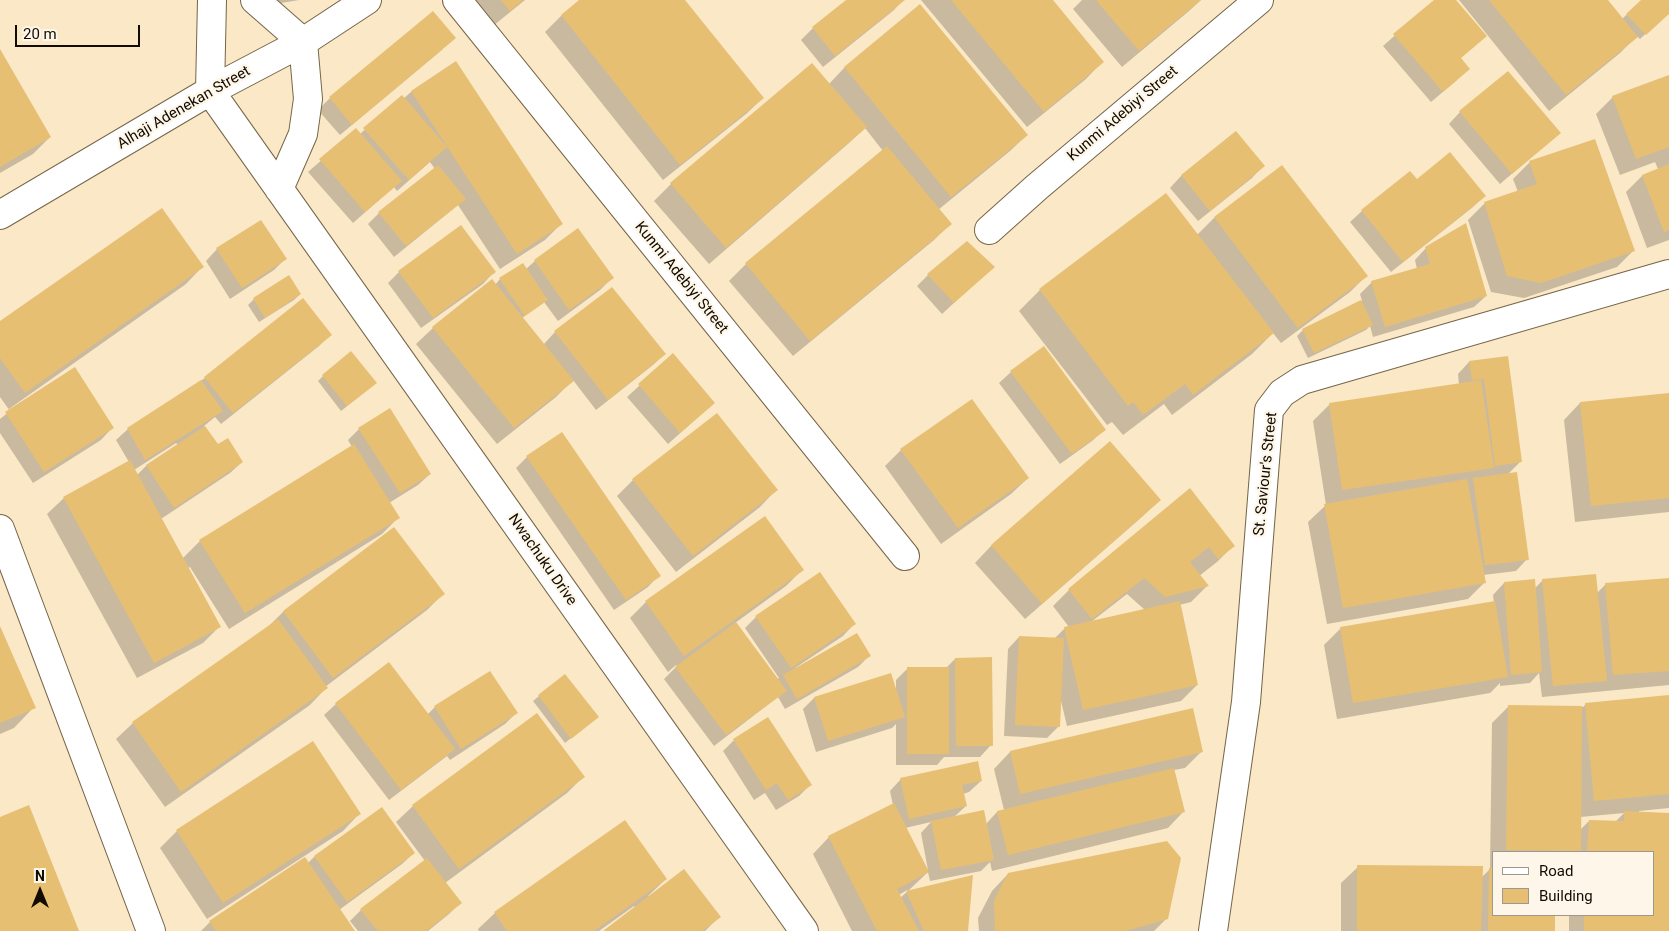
<!DOCTYPE html>
<style>
body{margin:0}
#map{position:relative;width:1669px;height:931px;overflow:hidden;background:#fae8c7;font-family:Roboto,sans-serif}
canvas{display:block}
.legend{position:absolute;left:1492px;top:851px;width:162px;height:65px;box-sizing:border-box;background:#fef7e9;border:1px solid #9f998d;margin:0;padding:6px 9px;list-style:none;font-size:15px;color:#110b02}
.legend li{display:flex;align-items:center;gap:10px;height:25px}
.legend b{width:25px;border:1px solid #9f998d}
.north{position:absolute;left:15px;top:866px;width:50px;height:50px;-webkit-text-stroke:4px #fef7e9;paint-order:stroke;rotate:0deg;font-size:14px;font-weight:700;line-height:20px;text-align:center;color:#110b02}
.north::after{content:'';display:block;margin:auto;width:18px;height:22px;background:#110b02;clip-path:polygon(50% 0,100% 100%,50% 72%,0 100%)}
.scale{position:absolute;left:15px;top:25px;width:125px;height:22px;box-sizing:border-box;border:2px solid #110b02;border-top:0;padding-left:6px;font-size:15px;line-height:18px;white-space:nowrap;color:#110b02;-webkit-text-stroke:4px #fef7e9;paint-order:stroke}
</style>
<div id="map">
<canvas width="1669" height="931"></canvas>
<ul class="legend">
<li><b style="height:6px;background:#fff"></b>Road</li>
<li><b style="height:14px;background:#e7bf73"></b>Building</li>
</ul>
<div class="north">N</div>
<div class="scale">20 m</div>
</div>
<script>
const context = document.querySelector('canvas').getContext('2d');
context.lineJoin = 'round';
function fill(path, color) { context.fillStyle = color; context.fill(path, 'evenodd'); }
function trace(path, color, width, dash) { context.strokeStyle = color; context.lineWidth = width; context.lineCap = dash ? 'butt' : 'round'; context.setLineDash(dash || []); context.stroke(path); }
function drawText(font, color, halo, rows, align = 'center') {
  context.font = font + ' Roboto,sans-serif'; context.lineWidth = 4.5; context.setLineDash([]); context.textBaseline = 'middle'; context.strokeStyle = halo; context.fillStyle = color; for (const [text, x, y, turn = 0] of rows) {
    context.save(); context.translate(x, y); context.rotate((+turn || 0) * Math.PI / 180); context.textAlign = isNaN(turn) ? turn : align; if (halo) context.strokeText(text, 0, 0); context.fillText(text, 0, 0); context.restore();
  }
}
fill(new Path2D(`
 M 265,0 L 299,0 L 269,5 Z
 M 472,0 L 525,0 L 493,26 Z
 M 581,0 L 683,0 L 763,98 L 746,114 L 663,180 L 545,32 L 561,16 Z
 M 847,0 L 903,0 L 894,10 L 823,67 L 801,40 L 813,28 Z
 M 921,0 L 1051,0 L 1102,62 L 1086,79 L 1027,127 Z
 M 1082,0 L 1201,0 L 1189,11 L 1122,67 L 1073,9 Z
 M 1435,0 L 1455,0 L 1460,58 L 1457,80 L 1431,102 L 1383,46 Z
 M 1459,0 L 1607,0 L 1622,19 L 1642,0 L 1669,0 L 1669,12 L 1640,39 L 1637,36 L 1620,53 L 1549,111 Z
 M 432,13 L 443,49 L 340,135 L 318,110 L 330,98 Z
 M 0,51 L 50,137 L 33,154 L 0,173 Z
 M 456,63 L 561,224 L 545,240 L 500,269 L 458,205 L 394,257 L 368,224 L 379,213 L 435,169 L 430,162 L 397,191 L 394,187 L 353,223 L 308,172 L 356,130 L 360,134 L 401,97 L 403,99 L 411,92 Z
 M 812,65 L 829,84 L 845,67 L 1027,135 L 1010,151 L 938,210 L 950,224 L 934,240 L 793,356 L 729,281 L 746,264 L 883,151 L 865,128 L 849,143 L 709,264 L 654,201 L 671,184 Z
 M 1669,76 L 1669,240 L 1647,248 L 1626,192 L 1642,176 L 1658,169 L 1655,162 L 1620,175 L 1596,114 L 1613,97 Z
 M 1460,112 L 1559,133 L 1500,184 L 1449,124 Z
 M 1235,132 L 1263,166 L 1252,178 L 1198,221 L 1170,188 L 1181,176 Z
 M 1594,140 L 1633,251 L 1617,267 L 1524,298 L 1491,292 L 1468,220 L 1485,203 L 1518,192 L 1513,179 L 1529,163 Z
 M 1282,167 L 1366,276 L 1350,292 L 1281,343 L 1273,333 L 1252,354 L 1172,415 L 1164,404 L 1123,435 L 1112,422 L 1107,425 L 1019,311 L 1040,290 L 1166,195 L 1197,235 L 1214,218 Z
 M 1484,196 L 1473,207 L 1391,272 L 1350,222 L 1362,211 Z
 M 577,230 L 612,278 L 600,290 L 558,321 L 544,302 L 522,318 L 543,345 L 555,332 L 664,354 L 653,365 L 596,410 L 573,380 L 556,397 L 497,444 L 416,344 L 433,328 L 495,285 L 500,279 L 526,269 L 535,261 Z
 M 1426,248 L 1486,296 L 1474,307 L 1373,337 L 1370,326 L 1366,330 L 1308,358 L 1297,336 L 1303,330 L 1362,301 L 1360,294 L 1372,282 L 1417,269 L 1415,260 Z
 M 217,249 L 285,259 L 274,270 L 230,299 L 206,261 Z
 M 202,267 L 186,284 L 9,409 L 10,410 L 112,428 L 101,440 L 33,483 L 0,433 L 0,419 L 10,411 L 0,397 L 0,323 Z
 M 993,267 L 942,314 L 917,286 L 928,275 Z
 M 399,272 L 494,272 L 483,284 L 421,328 L 388,283 Z
 M 288,277 L 300,294 L 294,300 L 259,322 L 248,305 L 254,299 Z
 M 330,335 L 319,346 L 221,424 L 215,417 L 204,426 L 218,446 L 242,462 L 230,473 L 161,519 L 183,558 L 200,541 L 352,447 L 348,440 L 359,429 L 430,474 L 418,485 L 389,503 L 398,518 L 382,534 L 229,629 L 190,567 L 188,568 L 220,626 L 203,643 L 137,678 L 47,514 L 64,498 L 129,462 L 116,440 L 128,429 L 205,378 ZM 176,443 L 178,445 L 146,466 L 137,475 L 134,470 Z
 M 673,355 L 714,403 L 668,444 L 627,397 Z
 M 1507,358 L 1520,462 L 1507,475 L 1527,559 L 1516,571 L 1483,575 L 1485,582 L 1468,599 L 1327,624 L 1308,522 L 1326,505 L 1313,421 L 1330,404 L 1459,385 L 1458,374 L 1469,362 Z
 M 1011,372 L 1104,430 L 1092,441 L 1060,464 L 999,383 Z
 M 323,376 L 370,388 L 341,411 L 318,381 Z
 M 1669,394 L 1669,512 L 1575,522 L 1564,420 L 1580,403 Z
 M 1110,443 L 1159,500 L 1143,516 L 1025,619 L 975,563 L 991,546 Z
 M 901,450 L 1028,478 L 1011,494 L 941,544 L 885,466 Z
 M 527,457 L 659,575 L 648,587 L 614,610 L 516,468 Z
 M 633,480 L 776,490 L 760,507 L 676,572 L 617,496 Z
 M 1190,490 L 1233,546 L 1217,562 L 1199,576 L 1207,586 L 1191,602 L 1179,605 L 1197,685 L 1181,701 L 1067,726 L 1061,701 L 1059,726 L 1047,738 L 1004,736 L 1008,649 L 1019,637 L 1054,639 L 1065,628 L 1069,627 L 1053,606 L 1069,590 ZM 1127,594 L 1145,610 L 1091,622 Z
 M 394,529 L 443,594 L 427,610 L 325,687 L 326,688 L 310,705 L 165,807 L 116,739 L 133,723 L 267,628 L 283,612 Z
 M 802,570 L 786,586 L 735,623 L 777,679 L 779,678 L 745,628 L 756,617 L 854,624 L 843,636 L 795,668 L 796,670 L 869,656 L 858,667 L 785,709 L 778,697 L 714,746 L 664,679 L 677,666 L 676,665 L 668,672 L 630,618 L 646,602 Z
 M 1669,579 L 1669,685 L 1542,697 L 1539,673 L 1530,683 L 1500,686 L 1500,683 L 1490,693 L 1337,719 L 1324,645 L 1341,628 L 1494,603 L 1493,595 L 1504,583 L 1534,589 L 1543,580 L 1597,593 L 1606,584 Z
 M 0,630 L 34,707 L 14,728 L 0,734 Z
 M 955,659 L 991,745 L 980,757 L 944,757 L 937,765 L 896,765 L 896,724 L 892,728 L 816,752 L 803,709 L 814,698 L 896,693 L 896,680 L 908,668 L 946,668 Z
 M 490,672 L 516,713 L 505,724 L 450,760 L 447,756 L 389,800 L 324,715 L 336,704 L 427,715 L 435,707 Z
 M 539,696 L 597,717 L 565,743 L 533,701 Z
 M 1669,696 L 1669,808 L 1639,811 L 1639,813 L 1669,814 L 1669,931 L 1569,931 L 1569,915 L 1653,915 L 1653,852 L 1493,852 L 1493,915 L 1554,915 L 1554,931 L 1341,931 L 1341,883 L 1358,867 L 1481,878 L 1490,869 L 1492,723 L 1509,706 L 1583,707 L 1586,704 ZM 1624,813 L 1615,822 L 1589,821 L 1580,830 L 1580,817 Z
 M 734,740 L 810,785 L 799,796 L 776,810 L 765,793 L 754,800 L 723,751 Z
 M 312,743 L 359,814 L 343,831 L 207,919 L 160,848 L 177,831 Z
 M 1202,751 L 1185,768 L 1174,770 L 1184,811 L 1168,828 L 992,871 L 990,862 L 981,871 L 930,881 L 928,872 L 908,891 L 967,931 L 852,931 L 813,854 L 829,837 L 893,805 L 890,791 L 901,779 L 981,781 L 969,792 L 963,794 L 966,806 L 954,817 L 986,824 L 997,812 L 1004,810 L 994,769 L 1010,752 ZM 931,822 L 921,833 L 928,870 L 905,828 ZM 907,890 L 908,891 L 900,898 L 899,895 Z
 M 583,777 L 567,793 L 445,883 L 460,903 L 449,914 L 428,931 L 358,931 L 350,921 L 361,910 L 425,861 L 396,822 L 413,806 Z
 M 382,809 L 414,853 L 402,864 L 339,910 L 353,931 L 201,931 L 210,922 L 308,863 L 314,857 Z
 M 624,822 L 666,879 L 648,896 L 719,917 L 705,931 L 605,931 L 636,908 L 634,906 L 599,931 L 479,931 L 478,929 L 495,913 Z
 M 1008,874 L 1167,918 L 1154,931 L 979,931 L 978,918 L 992,891 Z`), '#0003');
fill(new Path2D(`
 M 501,0 L 523,0 L 510,11 Z
 M 579,0 L 685,0 L 764,98 L 680,165 L 561,15 Z
 M 846,0 L 905,0 L 835,56 L 812,27 Z
 M 951,0 L 1053,0 L 1104,62 L 1044,112 Z
 M 1096,0 L 1201,0 L 1139,51 Z
 M 1434,0 L 1456,0 L 1487,36 L 1461,58 L 1470,69 L 1443,92 L 1393,34 Z
 M 1489,0 L 1608,0 L 1638,37 L 1566,95 Z
 M 1641,0 L 1669,0 L 1669,14 L 1646,35 L 1626,14 Z
 M 920,4 L 1028,135 L 951,197 L 844,67 Z
 M 433,11 L 456,38 L 352,125 L 329,97 Z
 M 0,49 L 51,137 L 0,167 Z
 M 456,61 L 563,224 L 517,254 L 411,91 Z
 M 812,63 L 867,127 L 726,248 L 670,183 Z
 M 1508,71 L 1561,133 L 1512,174 L 1459,111 Z
 M 1669,75 L 1669,147 L 1636,159 L 1612,96 Z
 M 402,95 L 447,147 L 409,180 L 363,128 Z
 M 356,128 L 402,181 L 365,212 L 319,159 Z
 M 1236,131 L 1265,166 L 1210,211 L 1181,175 Z
 M 1595,139 L 1635,251 L 1541,283 L 1507,276 L 1484,202 L 1537,184 L 1529,161 Z
 M 887,146 L 952,224 L 810,341 L 745,263 Z
 M 1450,152 L 1486,196 L 1403,262 L 1361,210 L 1410,171 L 1417,179 Z
 M 1669,164 L 1669,230 L 1664,232 L 1642,175 Z
 M 438,165 L 466,199 L 406,246 L 378,212 Z
 M 1282,165 L 1368,276 L 1298,328 L 1214,217 Z
 M 1166,193 L 1274,333 L 1193,395 L 1185,384 L 1143,415 L 1133,402 L 1128,406 L 1039,289 Z
 M 162,208 L 204,267 L 25,393 L 0,358 L 0,321 Z
 M 261,220 L 287,259 L 242,288 L 216,248 Z
 M 1466,223 L 1487,296 L 1385,327 L 1371,281 L 1430,264 L 1425,247 Z
 M 461,225 L 496,272 L 433,318 L 398,271 Z
 M 578,228 L 614,278 L 569,310 L 534,260 Z
 M 967,241 L 995,267 L 954,303 L 927,274 Z
 M 523,263 L 548,300 L 525,316 L 499,278 Z
 M 289,275 L 301,294 L 265,318 L 253,298 Z
 M 492,279 L 574,381 L 514,428 L 432,327 Z
 M 612,287 L 666,354 L 608,400 L 554,331 Z
 M 303,298 L 332,335 L 233,413 L 204,377 Z
 M 1361,300 L 1373,325 L 1314,353 L 1302,329 Z
 M 1044,346 L 1106,430 L 1072,454 L 1010,371 Z
 M 351,351 L 377,383 L 347,406 L 322,375 Z
 M 673,353 L 715,403 L 680,433 L 638,384 Z
 M 1508,356 L 1522,462 L 1495,466 L 1484,379 L 1472,380 L 1469,361 Z
 M 75,367 L 114,428 L 44,472 L 5,412 Z
 M 201,380 L 223,411 L 145,460 L 127,428 Z
 M 1481,380 L 1494,468 L 1342,490 L 1329,403 Z
 M 1669,393 L 1669,498 L 1591,506 L 1580,402 Z
 M 972,399 L 1029,478 L 958,528 L 900,449 Z
 M 390,408 L 431,474 L 400,493 L 358,428 Z
 M 717,413 L 778,490 L 693,556 L 632,479 Z
 M 205,426 L 218,444 L 228,438 L 243,462 L 174,508 L 146,465 Z
 M 562,432 L 661,576 L 626,600 L 526,456 Z
 M 1110,441 L 1161,500 L 1042,604 L 991,545 Z
 M 354,444 L 400,518 L 245,613 L 199,540 Z
 M 130,460 L 221,627 L 154,663 L 63,497 Z
 M 1517,472 L 1529,560 L 1485,565 L 1473,478 Z
 M 1467,479 L 1486,583 L 1343,608 L 1324,504 Z
 M 1190,488 L 1235,546 L 1218,559 L 1209,547 L 1190,562 L 1209,586 L 1165,597 L 1144,578 L 1092,619 L 1068,589 Z
 M 765,516 L 804,570 L 684,656 L 645,601 Z
 M 394,527 L 445,594 L 333,678 L 283,611 Z
 M 820,572 L 856,624 L 791,668 L 755,616 Z
 M 1596,574 L 1607,681 L 1553,686 L 1542,579 Z
 M 1669,578 L 1669,671 L 1613,675 L 1605,583 Z
 M 1535,579 L 1542,672 L 1511,675 L 1504,582 Z
 M 1180,601 L 1198,685 L 1083,710 L 1064,627 Z
 M 1495,601 L 1508,677 L 1353,703 L 1340,627 Z
 M 278,619 L 328,688 L 181,792 L 132,722 Z
 M 736,622 L 787,691 L 726,735 L 675,667 Z
 M 0,626 L 36,708 L 0,723 Z
 M 857,633 L 871,656 L 797,699 L 783,675 Z
 M 1019,636 L 1064,638 L 1060,727 L 1015,725 Z
 M 992,657 L 993,746 L 956,746 L 955,658 Z
 M 389,662 L 455,749 L 401,790 L 335,703 Z
 M 907,667 L 949,667 L 949,754 L 907,754 Z
 M 490,671 L 518,713 L 461,749 L 434,706 Z
 M 891,673 L 905,717 L 828,741 L 814,697 Z
 M 565,674 L 599,717 L 571,739 L 538,695 Z
 M 1669,695 L 1669,794 L 1594,801 L 1585,703 Z
 M 1508,705 L 1582,706 L 1581,851 L 1506,850 Z
 M 1193,708 L 1203,752 L 1020,794 L 1010,751 Z
 M 537,713 L 585,777 L 459,869 L 412,805 Z
 M 768,717 L 812,785 L 788,800 L 777,783 L 766,790 L 733,739 Z
 M 313,741 L 361,814 L 223,903 L 176,830 Z
 M 978,761 L 982,781 L 962,785 L 967,806 L 909,819 L 900,778 Z
 M 1174,768 L 1185,812 L 1008,855 L 997,811 Z
 M 894,803 L 929,872 L 897,889 L 919,931 L 877,931 L 828,836 Z
 M 29,805 L 79,931 L 0,931 L 0,817 Z
 M 382,807 L 415,853 L 347,902 L 314,856 Z
 M 984,810 L 994,860 L 941,870 L 931,821 Z
 M 1624,811 L 1669,813 L 1669,931 L 1584,931 L 1584,915 L 1653,915 L 1653,852 L 1587,852 L 1589,820 L 1624,821 Z
 M 625,820 L 667,879 L 594,931 L 507,931 L 494,912 Z
 M 1167,841 L 1181,858 L 1168,919 L 1125,931 L 995,931 L 994,901 L 1008,873 Z
 M 305,857 L 355,931 L 216,931 L 209,921 Z
 M 427,858 L 462,903 L 426,931 L 378,931 L 360,909 Z
 M 1357,865 L 1483,866 L 1481,931 L 1357,931 Z
 M 1489,868 L 1493,868 L 1493,915 L 1555,915 L 1555,931 L 1488,931 Z
 M 684,869 L 721,917 L 702,931 L 603,931 Z
 M 973,875 L 968,931 L 924,931 L 906,891 Z`), '#e7bf73');
const minor = new Path2D(`
 M 255,0 L 303,42
 M 457,0 L 905,556
 M 210,91 L 804,931
 M 210,91 L 212,0
 M 279,189 L 303,134 L 308,99 L 303,42
 M 0,215 L 210,91 L 303,42 L 367,0
 M 989,230 L 1037,187 L 1259,0
 M 0,529 L 151,931
 M 1213,931 L 1246,702 L 1269,410 L 1282,393 L 1302,380 L 1669,274`);
trace(minor, '#756548', 30);
trace(minor, '#fff', 28);
drawText('15px', '#110b02', '#fef7e9', [
 ["Alhaji Adenekan Street",184,108,-30],
 ["Kunmi Adebiyi Street",1123,114,-40],
 ["Kunmi Adebiyi Street",681,278,51],
 ["St. Saviour's Street",1266,474,-84],
 ["Nwachuku Drive",542,560,55]
]);
</script>
